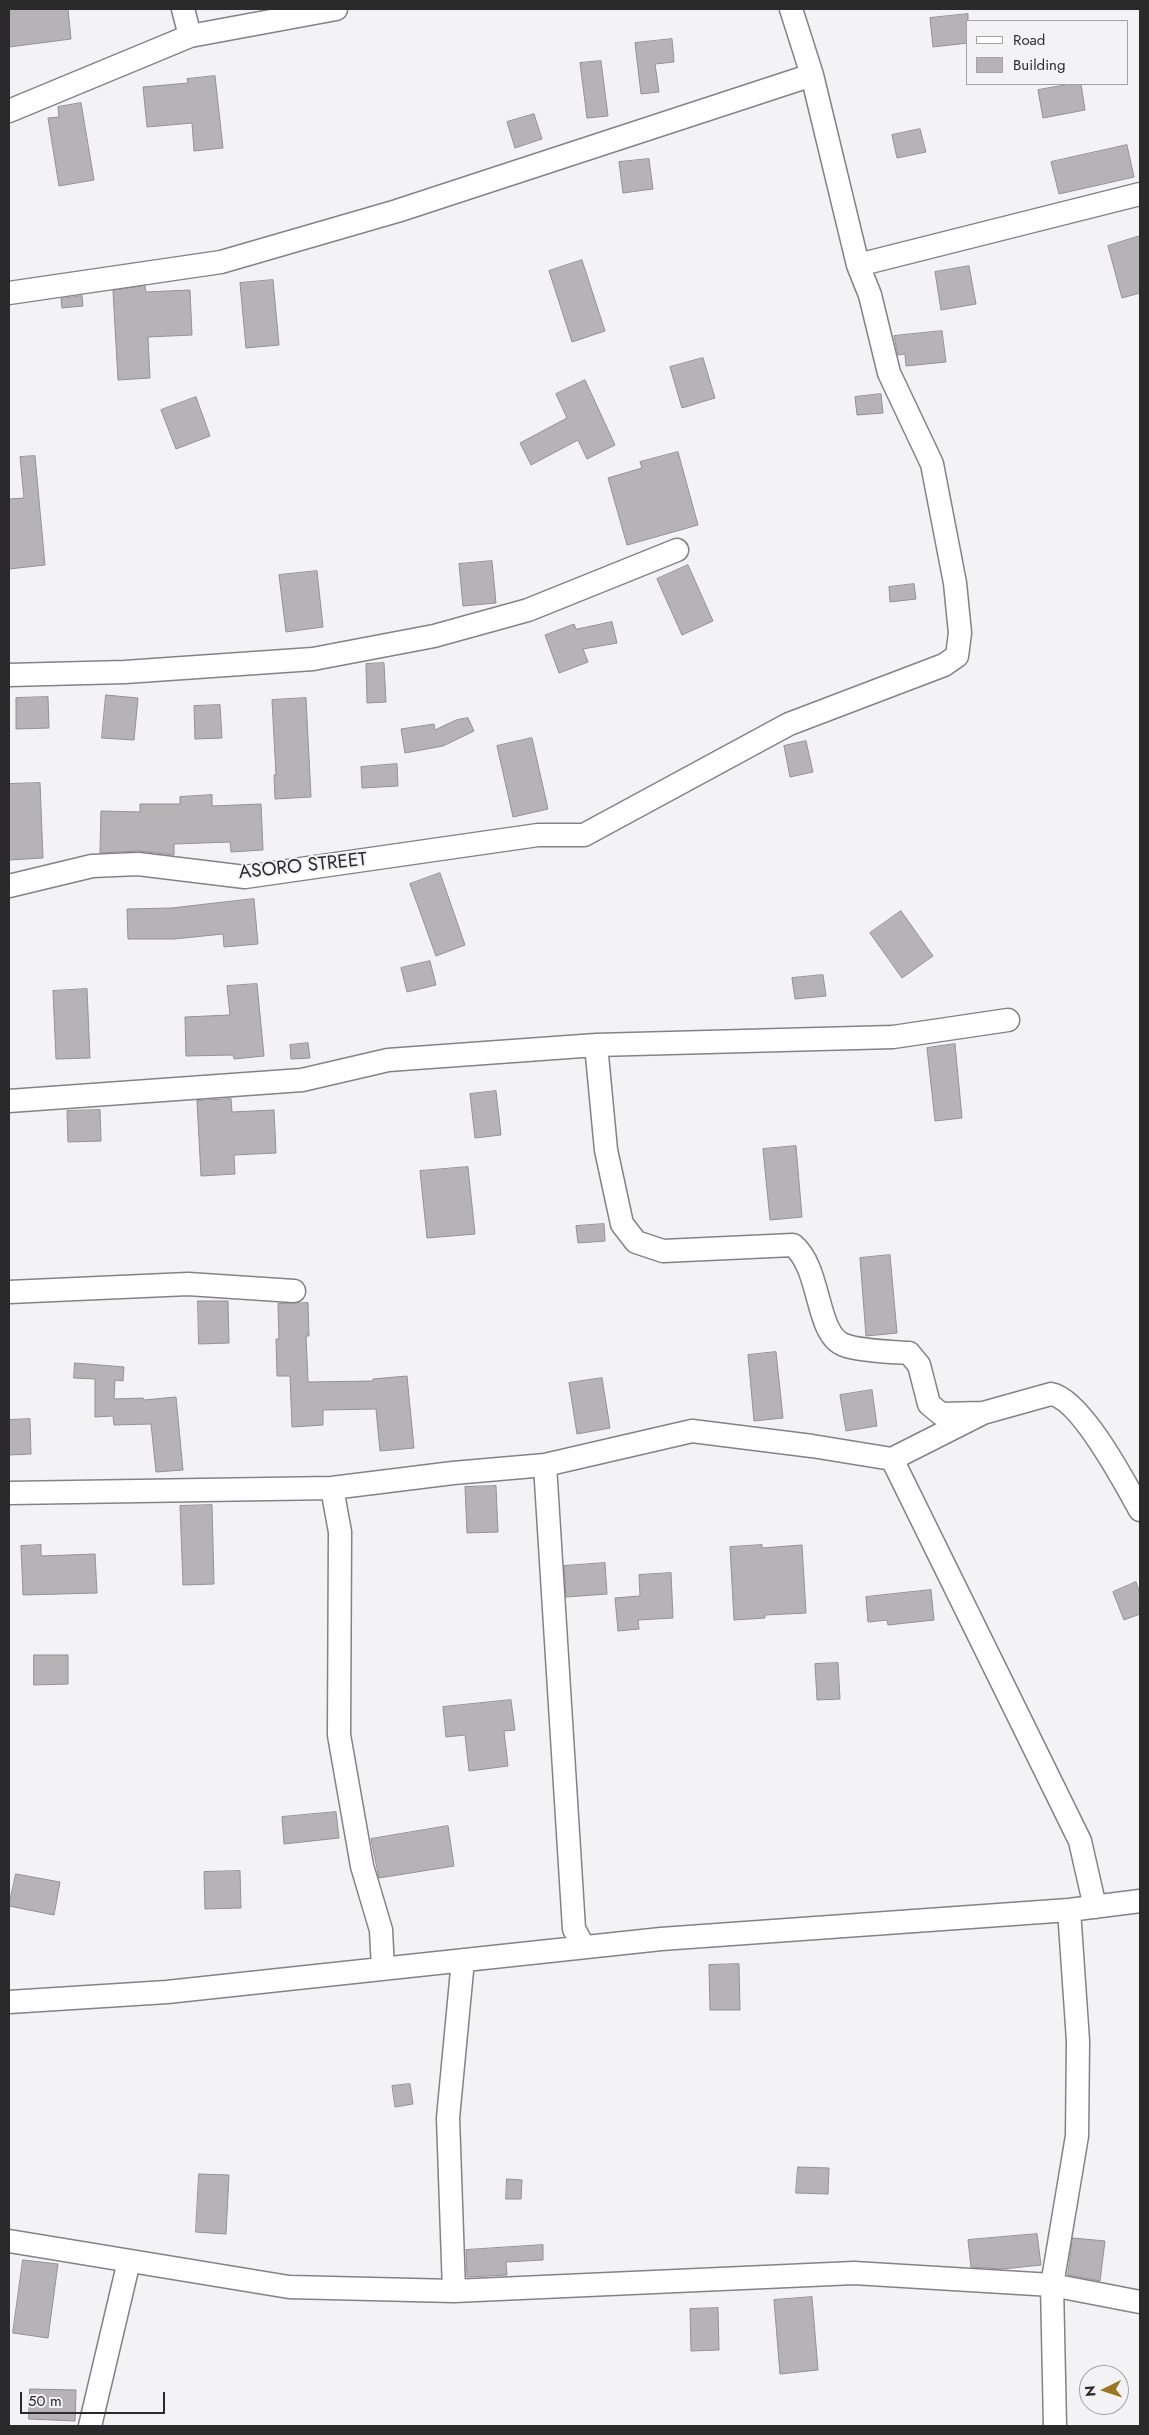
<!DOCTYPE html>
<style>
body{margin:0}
#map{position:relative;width:1149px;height:2435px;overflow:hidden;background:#f3f2f5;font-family:Jost,sans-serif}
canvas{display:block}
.frame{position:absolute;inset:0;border:10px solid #2a2a2b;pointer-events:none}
.legend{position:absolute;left:966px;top:20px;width:162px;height:65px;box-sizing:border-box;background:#f3f2f5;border:1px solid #a3a2a4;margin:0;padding:6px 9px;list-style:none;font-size:15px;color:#2a2a2b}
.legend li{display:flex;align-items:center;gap:10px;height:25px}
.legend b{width:25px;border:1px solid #a3a2a4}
.north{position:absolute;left:1079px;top:2365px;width:50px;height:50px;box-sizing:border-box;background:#f3f2f5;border:1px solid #a3a2a4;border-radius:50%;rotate:266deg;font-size:14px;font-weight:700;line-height:20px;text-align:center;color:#2a2a2b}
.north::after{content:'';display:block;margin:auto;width:18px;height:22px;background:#9d7623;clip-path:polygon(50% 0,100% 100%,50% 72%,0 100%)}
.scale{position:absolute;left:20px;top:2392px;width:145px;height:22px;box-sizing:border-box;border:2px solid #2a2a2b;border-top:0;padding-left:6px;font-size:15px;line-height:18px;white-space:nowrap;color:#2a2a2b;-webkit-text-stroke:4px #f3f2f5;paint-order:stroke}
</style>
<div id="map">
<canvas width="1149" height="2435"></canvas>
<div class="frame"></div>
<ul class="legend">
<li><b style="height:6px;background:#fff"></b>Road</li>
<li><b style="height:14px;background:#b5b3b6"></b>Building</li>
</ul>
<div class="north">N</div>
<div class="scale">50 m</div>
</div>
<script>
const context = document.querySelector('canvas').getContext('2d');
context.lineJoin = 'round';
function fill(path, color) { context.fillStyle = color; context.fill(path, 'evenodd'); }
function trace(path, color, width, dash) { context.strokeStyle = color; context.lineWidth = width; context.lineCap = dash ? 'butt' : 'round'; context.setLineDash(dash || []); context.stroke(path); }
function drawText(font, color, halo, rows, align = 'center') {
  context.font = font + ' Jost,sans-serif'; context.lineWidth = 4; context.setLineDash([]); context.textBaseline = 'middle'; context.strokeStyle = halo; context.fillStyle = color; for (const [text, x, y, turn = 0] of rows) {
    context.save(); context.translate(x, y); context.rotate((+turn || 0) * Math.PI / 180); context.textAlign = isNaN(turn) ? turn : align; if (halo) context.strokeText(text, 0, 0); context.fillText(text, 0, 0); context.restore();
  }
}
const building = new Path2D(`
 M 9,9 L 68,9 L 71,39 L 9,47 Z
 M 968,14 L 968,43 L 933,47 L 930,18 Z
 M 672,39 L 674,62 L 655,64 L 659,92 L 641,94 L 635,43 Z
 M 601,61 L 608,116 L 587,118 L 580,63 Z
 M 215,76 L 223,148 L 194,151 L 192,123 L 147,127 L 143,87 L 188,83 L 187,79 Z
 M 1071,84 L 1081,84 L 1085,110 L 1043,118 L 1038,90 Z
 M 81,103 L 94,180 L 59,186 L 48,118 L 59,117 L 58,107 Z
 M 534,114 L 542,139 L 515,148 L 507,122 Z
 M 920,129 L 926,152 L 897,158 L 892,135 Z
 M 1127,145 L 1134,177 L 1059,194 L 1051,162 Z
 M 649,159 L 653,189 L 623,193 L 619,162 Z
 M 1140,236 L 1140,293 L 1122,298 L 1108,246 Z
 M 582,260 L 605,331 L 572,342 L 549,271 Z
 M 969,266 L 976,304 L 941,310 L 935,272 Z
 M 273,280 L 279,345 L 246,348 L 240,283 Z
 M 145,286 L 146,292 L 190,290 L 192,335 L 148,337 L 150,378 L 118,380 L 113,291 Z
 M 82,296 L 83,306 L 62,308 L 61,299 Z
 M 942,331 L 946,362 L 906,366 L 905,354 L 898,355 L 894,336 Z
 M 703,358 L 715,398 L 682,408 L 670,367 Z
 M 585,380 L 615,445 L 587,459 L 578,440 L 531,465 L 520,443 L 567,418 L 556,394 Z
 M 881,394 L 883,413 L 857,415 L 855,397 Z
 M 196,397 L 210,436 L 176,449 L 161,410 Z
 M 678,452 L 698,525 L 627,545 L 608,478 L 642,468 L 640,462 Z
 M 35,456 L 45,565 L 9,569 L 9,499 L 24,498 L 20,457 Z
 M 492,561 L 496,603 L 463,606 L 459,564 Z
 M 688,565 L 713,621 L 682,635 L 657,579 Z
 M 317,571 L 323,627 L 286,632 L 279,575 Z
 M 914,584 L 916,599 L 890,602 L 889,587 Z
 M 612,622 L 617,643 L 583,649 L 588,662 L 559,673 L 545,635 L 574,624 L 576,629 Z
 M 384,663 L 386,702 L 367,703 L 366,664 Z
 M 106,695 L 138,698 L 134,740 L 102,738 Z
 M 48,697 L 49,728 L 16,729 L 16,698 Z
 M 306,698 L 311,797 L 275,799 L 274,775 L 276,775 L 272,700 Z
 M 220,705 L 222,738 L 195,739 L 194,706 Z
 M 468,718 L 474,731 L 443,746 L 405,753 L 401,729 L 434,724 L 435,730 L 456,720 Z
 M 532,738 L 548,809 L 513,817 L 497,746 Z
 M 806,741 L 813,772 L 790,777 L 784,746 Z
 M 397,764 L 398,786 L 362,788 L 361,767 Z
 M 40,783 L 43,858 L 9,860 L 9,784 Z
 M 212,795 L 212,806 L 261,804 L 263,850 L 231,852 L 230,842 L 174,844 L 174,855 L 138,851 L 100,853 L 101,811 L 140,812 L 140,804 L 180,804 L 180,797 Z
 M 440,873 L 465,945 L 436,956 L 410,884 Z
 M 254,899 L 258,944 L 224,947 L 223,934 L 174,939 L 128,939 L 127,909 L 171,908 Z
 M 901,911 L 933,956 L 902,978 L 870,933 Z
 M 430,961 L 436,985 L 407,992 L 401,968 Z
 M 823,975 L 826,996 L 795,999 L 792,978 Z
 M 257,984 L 264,1056 L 234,1059 L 233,1055 L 186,1056 L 185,1017 L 230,1015 L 227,986 Z
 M 87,989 L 90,1058 L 56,1059 L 53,991 Z
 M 308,1043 L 310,1058 L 291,1059 L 290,1045 Z
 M 955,1044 L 962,1118 L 935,1121 L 927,1048 Z
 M 496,1091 L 501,1135 L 475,1138 L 470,1094 Z
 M 231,1099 L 232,1112 L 274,1110 L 276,1153 L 234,1155 L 235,1174 L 201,1176 L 197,1101 Z
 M 100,1110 L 101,1141 L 68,1142 L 67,1111 Z
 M 796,1146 L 802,1217 L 770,1220 L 763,1149 Z
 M 468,1167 L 475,1234 L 427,1238 L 420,1171 Z
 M 604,1224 L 605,1241 L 578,1243 L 576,1226 Z
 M 890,1255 L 897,1333 L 866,1336 L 860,1258 Z
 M 198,1301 L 228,1301 L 229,1343 L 199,1344 Z
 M 308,1303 L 309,1336 L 306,1336 L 308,1382 L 373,1381 L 373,1379 L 407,1376 L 414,1448 L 380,1451 L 376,1409 L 323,1410 L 323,1425 L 292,1427 L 290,1376 L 277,1376 L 276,1339 L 279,1339 L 278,1304 Z
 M 776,1352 L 783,1418 L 754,1421 L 748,1355 Z
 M 75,1363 L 124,1367 L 123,1381 L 115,1380 L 114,1399 L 143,1398 L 144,1400 L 176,1397 L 183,1470 L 156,1472 L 151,1424 L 114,1425 L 113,1416 L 95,1417 L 95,1379 L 74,1378 Z
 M 602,1378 L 610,1428 L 577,1434 L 569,1383 Z
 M 872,1390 L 877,1426 L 846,1431 L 840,1395 Z
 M 30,1419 L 31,1454 L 9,1455 L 9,1420 Z
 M 496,1486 L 498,1532 L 467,1533 L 465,1487 Z
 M 212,1505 L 214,1584 L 183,1585 L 180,1506 Z
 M 41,1545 L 41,1556 L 95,1554 L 97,1593 L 23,1595 L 21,1546 Z
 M 762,1545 L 762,1548 L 802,1545 L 806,1613 L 765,1615 L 765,1618 L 734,1620 L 730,1547 Z
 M 605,1563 L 607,1594 L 566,1597 L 564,1566 Z
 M 671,1573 L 673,1618 L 638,1620 L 639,1629 L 618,1631 L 615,1598 L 640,1596 L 639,1575 Z
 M 1136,1582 L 1140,1594 L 1140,1614 L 1124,1620 L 1113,1592 Z
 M 931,1590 L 934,1620 L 888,1625 L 887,1620 L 868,1622 L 866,1597 Z
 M 34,1655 L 68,1655 L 68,1684 L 34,1685 Z
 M 838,1663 L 840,1699 L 817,1700 L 815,1664 Z
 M 511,1700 L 515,1730 L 504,1731 L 508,1766 L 469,1771 L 465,1735 L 446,1737 L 443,1707 Z
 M 336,1812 L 339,1838 L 284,1844 L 282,1817 Z
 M 448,1826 L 454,1866 L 379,1878 L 371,1839 Z
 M 240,1871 L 241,1908 L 205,1909 L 204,1872 Z
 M 16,1874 L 60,1882 L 54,1915 L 9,1906 Z
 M 739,1964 L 740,2010 L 710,2010 L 709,1965 Z
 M 410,2084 L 413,2104 L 395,2107 L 392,2086 Z
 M 798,2167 L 829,2168 L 828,2194 L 796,2193 Z
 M 199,2174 L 229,2175 L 226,2234 L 196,2232 Z
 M 507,2179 L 522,2180 L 521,2199 L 506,2199 Z
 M 1037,2234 L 1041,2265 L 1003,2269 L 971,2267 L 968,2240 Z
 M 1073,2238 L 1105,2241 L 1100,2281 L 1068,2275 Z
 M 543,2245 L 543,2260 L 506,2262 L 507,2275 L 467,2277 L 466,2250 Z
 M 23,2260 L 58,2264 L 48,2338 L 13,2333 Z
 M 812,2297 L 818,2370 L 780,2374 L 774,2300 Z
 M 718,2308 L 719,2350 L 691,2351 L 690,2309 Z
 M 30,2389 L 76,2390 L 75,2421 L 29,2419 Z`);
fill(building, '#b5b3b6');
trace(building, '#929194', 1);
const minor = new Path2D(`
 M 183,9 L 190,36
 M 9,111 L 190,36 L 336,9
 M 858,265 L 1140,194
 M 9,293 L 221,262 L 397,211 L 812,75
 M 9,675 L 125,672 L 313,659 L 434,636 L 528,610 L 677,550
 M 9,886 L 92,866 L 138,864 L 245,877 L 538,835 L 584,835 L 789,724 L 944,665 L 957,656 L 960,633 L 955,583 L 932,464 L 889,373 L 870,295 L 858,265 L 812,75 L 791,9
 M 596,1045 L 606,1150 L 622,1224 L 636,1242 L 663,1251 L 793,1245 C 822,1269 815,1334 844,1345 C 859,1351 892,1352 909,1353 L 919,1365 L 929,1404 L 941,1414 L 983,1413 L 1051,1394 C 1081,1399 1125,1483 1140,1510
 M 9,1101 L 302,1080 L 388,1060 L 596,1045 L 893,1037 L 1008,1020
 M 9,1292 L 188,1284 L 294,1291
 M 892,1459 L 1080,1841 L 1095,1907
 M 545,1465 L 574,1929 L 584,1947
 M 332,1488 L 340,1532 L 339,1735 L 362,1866 L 381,1930 L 383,1969
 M 9,1493 L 332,1488 L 453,1473 L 545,1465 L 692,1431 L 812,1446 L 892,1459 L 983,1413
 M 9,2002 L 167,1992 L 661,1939 L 1069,1910 L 1140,1901
 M 9,2241 L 289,2287 L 454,2291 L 854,2273 L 1052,2285 L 1140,2302
 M 454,2291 L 448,2118 L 463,1960
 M 90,2426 L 129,2261
 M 1055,2426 L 1052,2285 L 1077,2136 L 1078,2041 L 1069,1910`);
trace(minor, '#838285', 25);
trace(minor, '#fff', 22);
drawText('19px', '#2a2a2b', '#f3f2f5', [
 ["ASORO STREET",303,867,-6]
]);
</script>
